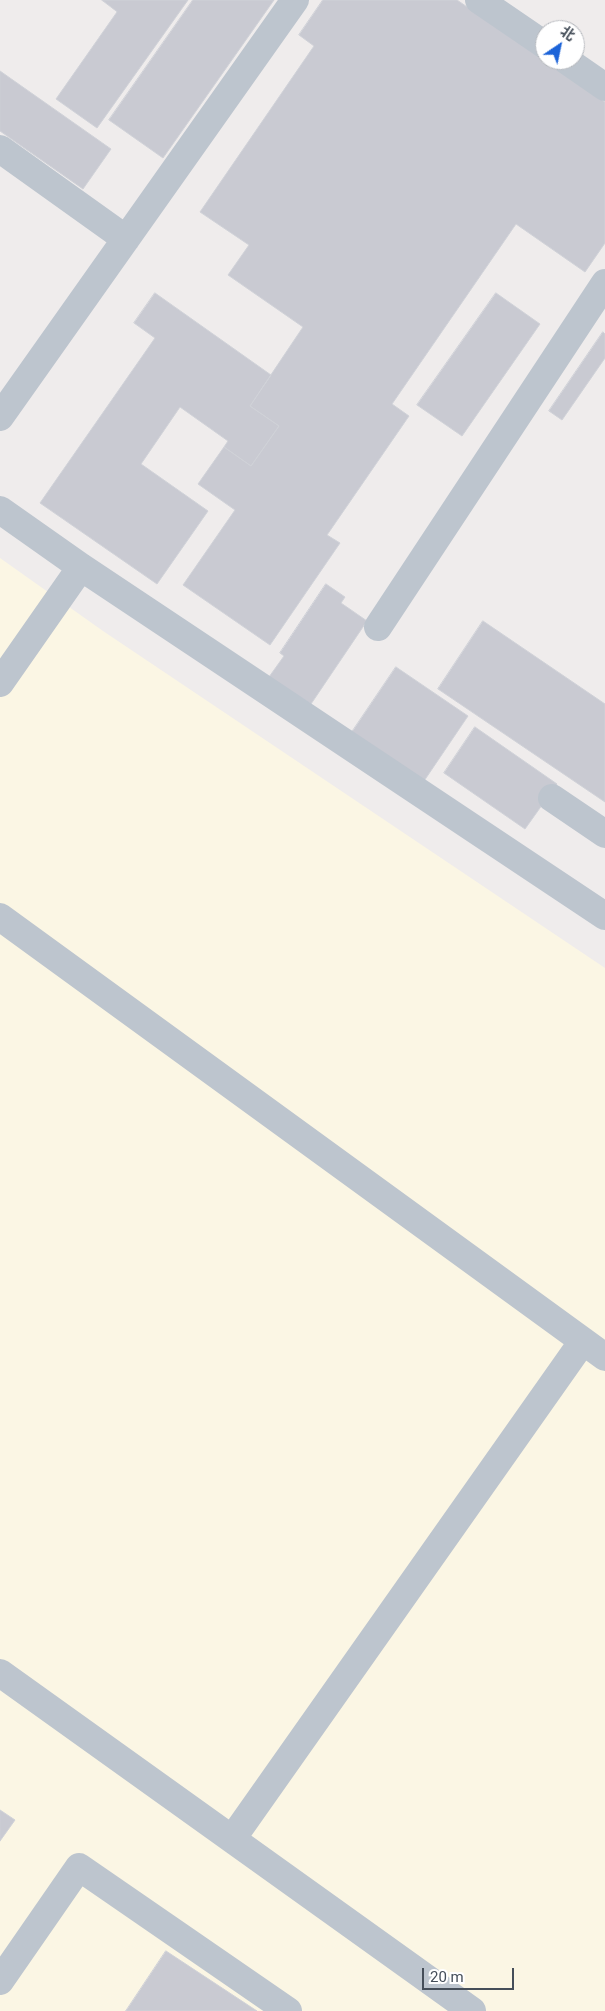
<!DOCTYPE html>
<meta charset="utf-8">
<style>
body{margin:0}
#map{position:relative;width:605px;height:2011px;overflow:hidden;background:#efecec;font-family:Roboto,"Noto Sans SC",sans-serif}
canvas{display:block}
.north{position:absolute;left:535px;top:20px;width:50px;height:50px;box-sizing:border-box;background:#fff;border:1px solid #b5b8bd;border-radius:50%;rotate:34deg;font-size:14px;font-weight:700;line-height:20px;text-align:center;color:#454e59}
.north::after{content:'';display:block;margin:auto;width:18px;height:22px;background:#1c63d8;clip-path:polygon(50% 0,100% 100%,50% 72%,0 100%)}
.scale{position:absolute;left:422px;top:1968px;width:92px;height:22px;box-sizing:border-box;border:2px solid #454e59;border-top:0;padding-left:6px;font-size:15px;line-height:18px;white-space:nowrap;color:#454e59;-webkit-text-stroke:4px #fff;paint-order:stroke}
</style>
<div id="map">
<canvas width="605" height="2011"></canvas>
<div class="north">北</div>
<div class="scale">20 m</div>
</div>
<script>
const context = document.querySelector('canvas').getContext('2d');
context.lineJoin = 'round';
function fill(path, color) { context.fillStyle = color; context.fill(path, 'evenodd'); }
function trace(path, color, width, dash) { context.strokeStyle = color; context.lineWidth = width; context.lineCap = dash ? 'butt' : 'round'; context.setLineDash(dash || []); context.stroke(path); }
fill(new Path2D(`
 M 0,558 L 103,631 L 605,968 L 605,2011 L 0,2011 Z`), '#fbf6e4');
const building = new Path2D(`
 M 102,0 L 188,0 L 97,128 L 56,99 L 117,12 Z
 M 193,0 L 274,0 L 163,158 L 109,120 Z
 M 323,0 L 457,0 L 605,102 L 605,243 L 585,272 L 516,224 L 392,404 L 409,416 L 327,535 L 340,543 L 270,645 L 183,585 L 235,510 L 198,484 L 224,447 L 251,466 L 279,426 L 250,406 L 303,327 L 228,275 L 249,245 L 200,212 L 314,46 L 299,35 Z
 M 0,71 L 111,149 L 83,189 L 0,131 Z
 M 155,293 L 271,375 L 250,406 L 279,426 L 251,466 L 224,447 L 228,441 L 180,407 L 141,464 L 208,511 L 157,584 L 40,503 L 155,338 L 134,323 Z
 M 496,293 L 540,324 L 462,436 L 417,405 Z
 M 603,332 L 605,334 L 605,358 L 562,420 L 549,411 Z
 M 326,584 L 345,597 L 341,603 L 367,621 L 311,704 L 269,677 L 284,656 L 280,653 Z
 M 483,621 L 605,704 L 605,802 L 438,689 Z
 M 396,667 L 468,716 L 424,781 L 352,732 Z
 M 475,727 L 557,784 L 525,829 L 444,773 Z
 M 0,1810 L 15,1820 L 0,1841 Z
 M 166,1951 L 257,2011 L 126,2011 Z`);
fill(building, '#c9cad2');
trace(building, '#d0d2d8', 1);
trace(new Path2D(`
 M 479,0 L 545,45
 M 566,60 L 605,87
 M 0,149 L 126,239
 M 0,417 L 295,0
 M 0,510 L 81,567 L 605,916
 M 378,627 L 605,283
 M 0,683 L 81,567
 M 552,798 L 605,834
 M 0,917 L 583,1341
 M 0,1673 L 472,2011
 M 232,1839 L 583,1341 L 605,1357
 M 0,1981 L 79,1867 L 288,2011`), '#bdc5ce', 28);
</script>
